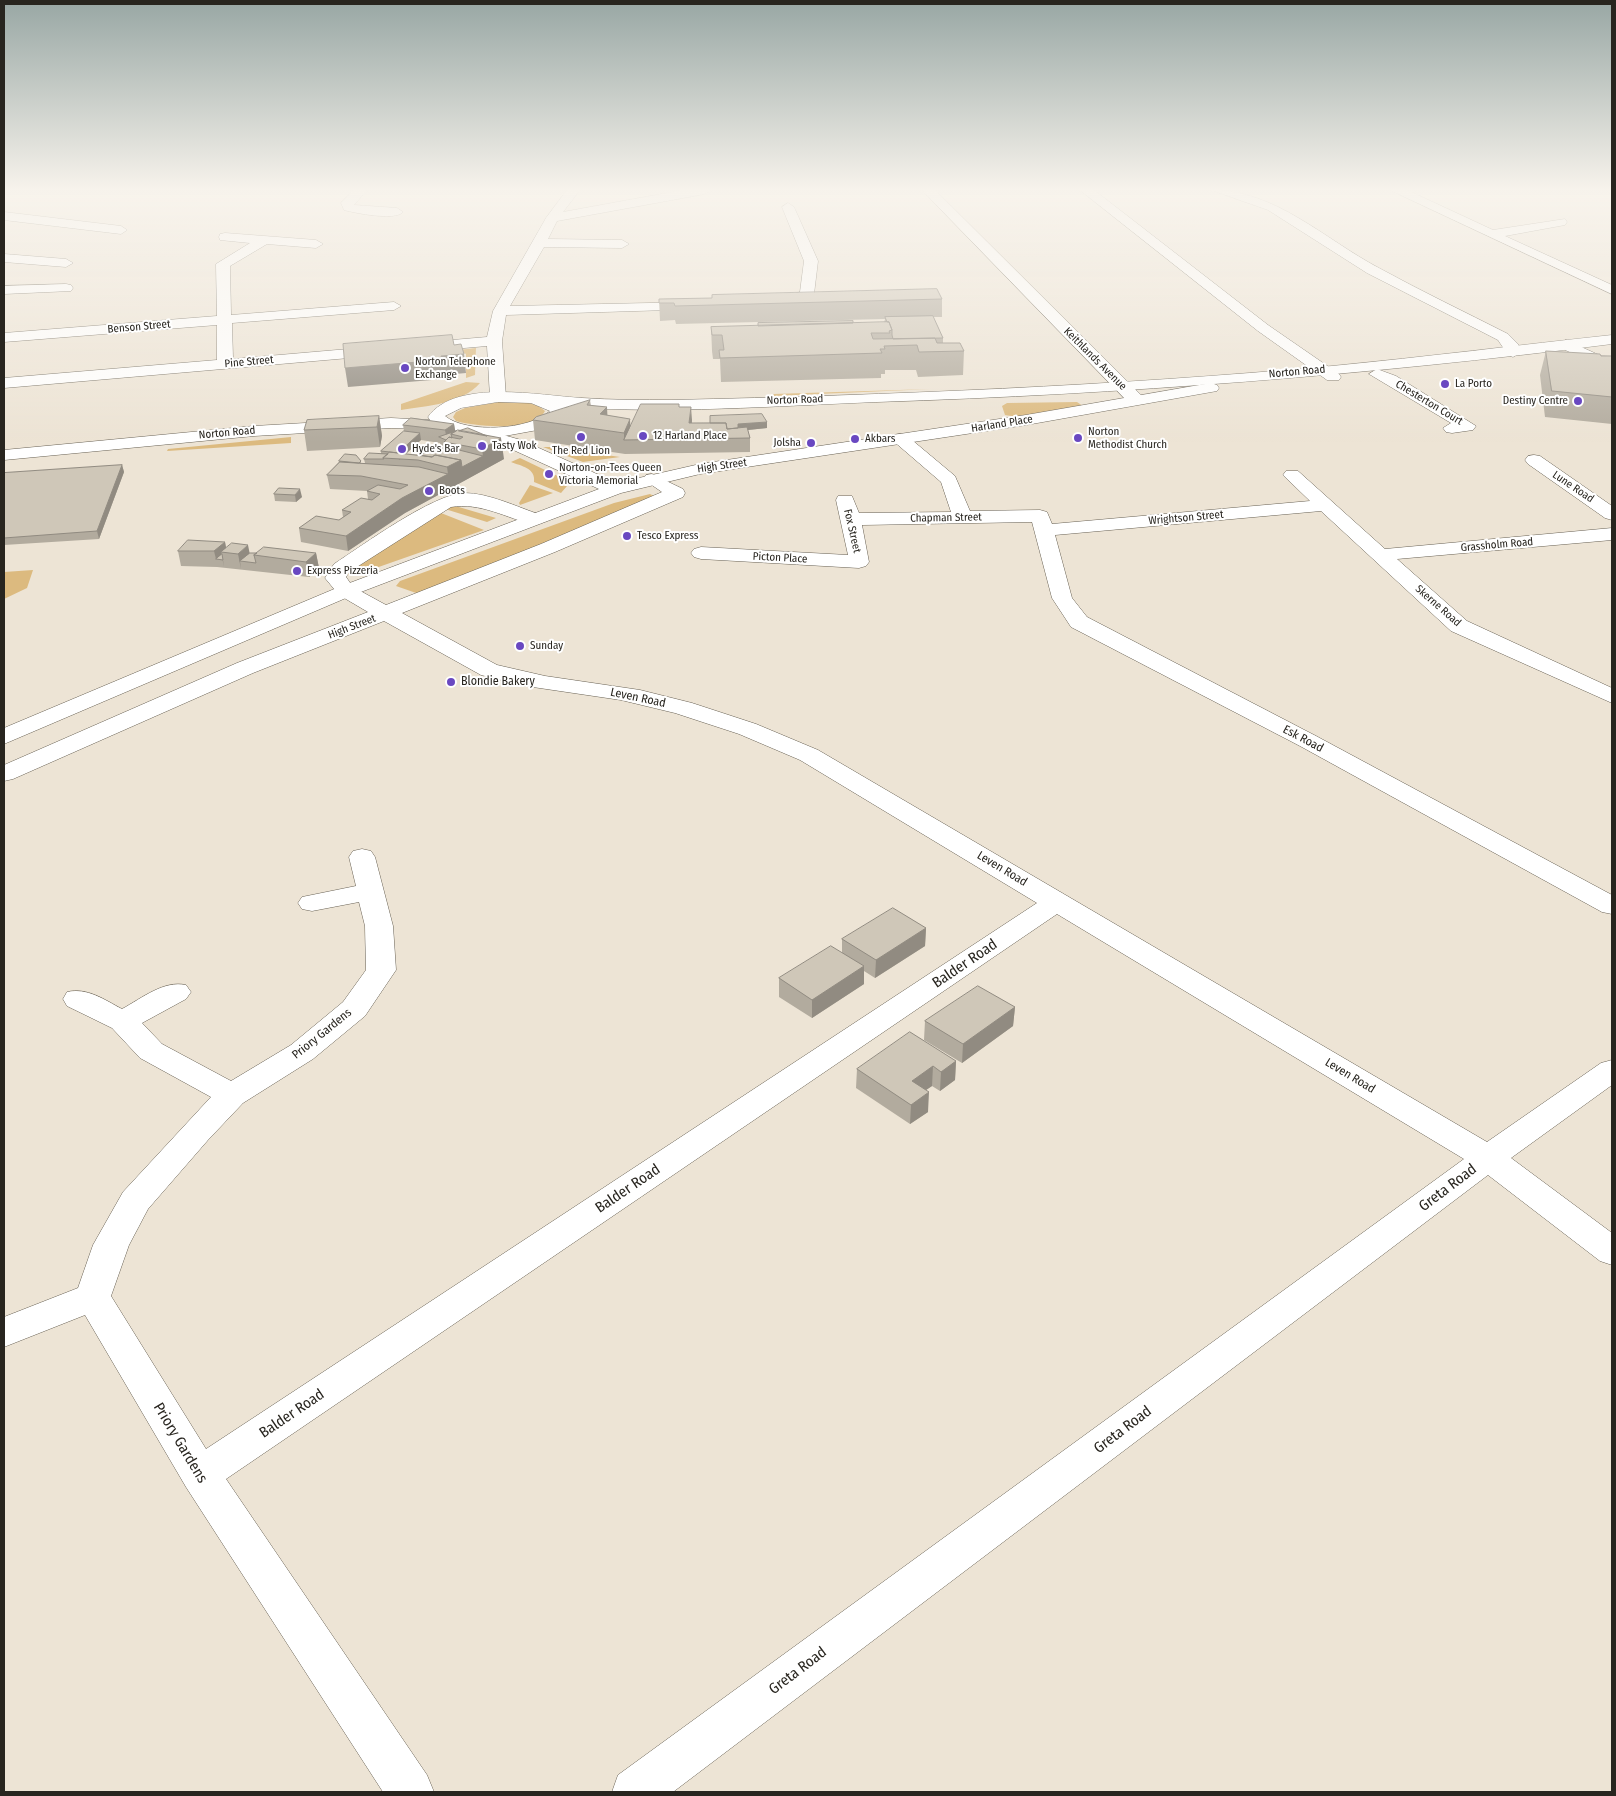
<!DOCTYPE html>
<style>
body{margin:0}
#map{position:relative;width:1616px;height:1796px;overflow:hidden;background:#ede4d5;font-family:"Fira Sans Condensed",sans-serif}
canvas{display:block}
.frame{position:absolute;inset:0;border:5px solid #28251f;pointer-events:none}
</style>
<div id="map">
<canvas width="1616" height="1796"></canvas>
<div class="frame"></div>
</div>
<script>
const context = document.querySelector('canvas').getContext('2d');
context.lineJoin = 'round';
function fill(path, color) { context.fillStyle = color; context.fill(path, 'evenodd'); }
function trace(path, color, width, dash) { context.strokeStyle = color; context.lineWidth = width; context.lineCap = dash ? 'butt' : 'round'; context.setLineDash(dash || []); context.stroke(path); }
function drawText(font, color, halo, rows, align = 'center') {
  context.font = font + ' "Fira Sans Condensed",sans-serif'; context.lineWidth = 4; context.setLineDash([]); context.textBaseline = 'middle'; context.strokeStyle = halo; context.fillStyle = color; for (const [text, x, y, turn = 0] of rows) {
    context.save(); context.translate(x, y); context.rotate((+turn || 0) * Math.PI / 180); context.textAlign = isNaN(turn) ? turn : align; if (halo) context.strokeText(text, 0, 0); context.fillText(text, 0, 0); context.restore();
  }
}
fill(new Path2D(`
 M 476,348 L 475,375 L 466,378 L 466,354 L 458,350 Z
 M 466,382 L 480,383 C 462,404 426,406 401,410 L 401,404 Z
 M 931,389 L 774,396 L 773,394 Z
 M 499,402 C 515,402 533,400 545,411 C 535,432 476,427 456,421 L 453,417 L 456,412 L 465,408 Z
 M 1077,402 L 1083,406 L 1017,417 L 1005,415 L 1002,406 L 1007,403 Z
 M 291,437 L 291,443 L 167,451 L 168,449 Z
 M 543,447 L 550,447 L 620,457 L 583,462 Z
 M 520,458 L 566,480 L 563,482 L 567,486 L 561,493 L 534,482 C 536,468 521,466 511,462 Z
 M 530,485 L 553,493 L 520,505 L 519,503 Z
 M 650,494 L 656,497 L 419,594 L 396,586 L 400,581 L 614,503 Z
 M 452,505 L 496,518 L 487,522 L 445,509 Z
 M 441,513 L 484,530 L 353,576 L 344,574 Z
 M 33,570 L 27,588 L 4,599 L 4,572 Z`), '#dcba7f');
const minor = new Path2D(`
 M 354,190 L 367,190 L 354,205 L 397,208 L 403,212 C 395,221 355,213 344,210 L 341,203 Z
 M 567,190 L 580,190 L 563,212 L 683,190 L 711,190 L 705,194 L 557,221 L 548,239 L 622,240 L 629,244 L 622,248 L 544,247 L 510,306 L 696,302 L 703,306 L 701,309 L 506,315 L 502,341 L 506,397 L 504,400 L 492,400 L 490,397 L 487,346 L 4,388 L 4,378 L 217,360 L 217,325 L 4,342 L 4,333 L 217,316 L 216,264 L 250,243 L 220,240 L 219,237 L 220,234 L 225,233 L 316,240 L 323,244 L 316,248 L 267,244 L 230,266 L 231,315 L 394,302 L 401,306 L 394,310 L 232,323 L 233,359 L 487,337 L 493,311 L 546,218 Z
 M 922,190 L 935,190 L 1141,395 L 1143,399 L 1141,403 L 1129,403 Z
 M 1080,190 L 1094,190 L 1268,325 L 1339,374 L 1341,377 L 1339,380 L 1327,380 L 1258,331 Z
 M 1211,190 C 1276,190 1324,239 1379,268 C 1421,291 1465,312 1508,334 L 1518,344 L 1521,352 L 1513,357 L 1508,355 L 1498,340 L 1367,273 L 1268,210 Z
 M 1390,190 L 1407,190 L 1493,230 L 1565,219 L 1567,222 L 1565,225 L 1505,236 L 1612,285 L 1612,294 Z
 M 788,203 L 794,207 L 818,261 L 814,294 C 806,304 781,310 769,307 L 767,304 L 769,301 L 800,292 L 804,261 L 782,207 Z
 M 4,212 L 121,226 L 127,230 L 121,234 L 4,220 Z
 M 4,254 L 66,259 L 73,263 L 66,267 L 4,262 Z
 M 66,284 L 71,285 L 73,288 L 71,291 L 4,294 L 4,286 Z
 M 1377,369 L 1396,376 L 1476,426 L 1473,430 L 1452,433 L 1446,432 L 1443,428 L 1451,423 L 1369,374 Z
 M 900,434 L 906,435 L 955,476 L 970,511 L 1040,510 L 1047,512 L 1052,524 L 1310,501 L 1283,475 L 1286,471 L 1298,471 L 1385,549 L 1612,528 L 1612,540 L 1397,559 L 1467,621 L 1612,688 L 1612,703 L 1451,631 L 1321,511 L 1055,535 L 1072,598 L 1087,617 L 1316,736 L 1612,895 L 1612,914 L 1602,912 L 1300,746 L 1071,627 L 1052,598 L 1032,522 L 862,525 L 869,562 L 866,566 L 859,568 L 701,559 L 694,557 L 691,553 L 694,549 L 701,547 L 848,555 L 836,500 L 838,496 L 852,496 L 859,513 L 951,512 L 941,482 L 891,439 L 894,435 Z
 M 1534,455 L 1540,456 L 1612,506 L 1612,520 L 1605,518 L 1528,464 L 1525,460 L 1528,456 Z
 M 652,474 L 683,489 L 685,493 L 683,497 L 555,552 L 402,613 L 497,665 L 545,676 L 640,690 L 692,703 L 756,724 L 818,750 L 1487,1142 L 1601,1063 L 1612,1060 L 1612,1085 L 1511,1158 L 1612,1233 L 1612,1265 L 1600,1261 L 1488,1175 L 673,1792 L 612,1792 L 618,1775 L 1464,1159 L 1057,914 L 226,1479 L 427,1775 L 434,1792 L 383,1792 L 186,1487 L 85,1315 L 4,1347 L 4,1317 L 78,1288 L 93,1245 L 123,1192 L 211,1097 L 140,1058 L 112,1028 L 67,1006 L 63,999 L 67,992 C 87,987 105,1000 122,1009 C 142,998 164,980 186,985 L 191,992 L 186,999 L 142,1023 L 162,1044 L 231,1081 L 291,1045 L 343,1002 L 366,970 L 365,926 L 359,902 L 312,911 L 302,909 L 298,903 L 302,897 L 356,886 L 349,857 L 353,851 L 362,849 L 371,851 L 375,857 L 393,926 L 396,970 L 365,1016 L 313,1059 L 243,1103 L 208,1140 L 148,1209 L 129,1245 L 111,1296 L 206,1449 L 1037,903 L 800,760 L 739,734 L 675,713 L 621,700 L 526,686 L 481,675 L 384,621 L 253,673 L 13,779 L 4,781 L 4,765 L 237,663 L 368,612 L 339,595 L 325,578 L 334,564 C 363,545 433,494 464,493 C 489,493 517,507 541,515 L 544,519 L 541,523 L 534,525 C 507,518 480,502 451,507 L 349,572 L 346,577 L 353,587 L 386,605 L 541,544 L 662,492 L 643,479 L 646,475 Z`);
const tertiary = new Path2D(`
 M 1566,340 L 1612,361 L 1612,372 L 1561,348 L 1558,345 Z`);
const secondary = new Path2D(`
 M 1211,383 L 1217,385 L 1219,388 L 1217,391 L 1026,425 L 700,474 L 621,493 L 353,595 L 4,744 L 4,728 L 339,587 L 599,489 L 509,448 L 469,436 L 466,432 L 469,428 L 475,427 L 521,440 L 617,483 L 700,464 L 1026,415 Z`);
const primary = new Path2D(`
 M 1612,335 L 1612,344 C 1368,375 1123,394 877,402 C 773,406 669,414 566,407 L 568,411 L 557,423 L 543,429 L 499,437 L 479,437 L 445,430 L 391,428 L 254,436 L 4,460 L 4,450 L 254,426 L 391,418 L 430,420 L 428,417 C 456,378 541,396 582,398 C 612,400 642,400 672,400 C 892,395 1113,386 1332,366 C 1426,357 1519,345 1612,335 ZM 498,402 L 531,403 L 550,411 C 530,430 467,434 445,416 L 461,408 Z`);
trace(minor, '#686154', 1);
trace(tertiary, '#686154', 1);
trace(secondary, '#686154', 1);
trace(primary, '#686154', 1);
fill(minor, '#fff');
fill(tertiary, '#fff');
fill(secondary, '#fff');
fill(primary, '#fff');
fill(new Path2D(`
 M 712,295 L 942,299 L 942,317 L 933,317 L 943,338 L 943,343 L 964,351 L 963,375 L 918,377 L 916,370 L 885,370 L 885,374 L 881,374 L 881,378 L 721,382 L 720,359 L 713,359 L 712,351 L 711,327 L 884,323 L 885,319 L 676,324 L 675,320 L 660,321 L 659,299 L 712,298 Z
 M 1546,351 L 1612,356 L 1612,424 L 1545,417 L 1540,375 Z
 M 590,400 L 591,406 L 607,407 L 607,415 L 630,426 L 679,407 L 692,420 L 692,423 L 767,422 L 767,428 L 748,430 L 750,438 L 750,452 L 625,454 L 535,440 L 533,420 Z
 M 379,416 L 382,436 L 380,447 L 307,451 L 304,430 Z
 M 454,424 L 455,432 L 504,459 L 405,513 L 348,551 L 301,542 L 299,528 L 339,520 L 343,517 L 342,510 L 368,499 L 367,491 L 330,489 L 327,475 L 339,462 L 339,461 L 361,461 L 361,463 L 365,463 L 364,459 L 381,454 L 381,451 L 404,431 L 403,425 ZM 421,440 L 440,443 L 441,449 L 420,455 L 406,454 Z
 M 122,465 L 124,472 L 99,539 L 4,545 L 4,473 Z
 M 279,488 L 302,497 L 296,502 L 275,501 L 274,494 Z
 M 225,542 L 226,548 L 250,553 L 316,553 L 319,568 L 309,577 L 217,567 L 181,566 L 178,551 Z
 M 926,928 L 925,946 L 875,978 L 864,971 L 864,984 L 812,1018 L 779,997 L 779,978 L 842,953 L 842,939 Z
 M 1015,1007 L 1013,1026 L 962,1063 L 924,1040 L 925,1021 Z
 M 956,1061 L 955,1080 L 940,1091 L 932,1086 L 926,1090 L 928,1112 L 910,1124 L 856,1088 L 857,1069 Z`), '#b2ab9e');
fill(new Path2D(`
 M 464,354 L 466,373 L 444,375 L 444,379 L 348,387 L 345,368 L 441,356 Z
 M 607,407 L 608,427 L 600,414 Z
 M 691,407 L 692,420 L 690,437 L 689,423 Z
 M 379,416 L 382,436 L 380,447 L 377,427 Z
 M 630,419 L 631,439 L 624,440 L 624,433 Z
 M 767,422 L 767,428 L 738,431 L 738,424 Z
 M 454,424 L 456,435 L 451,434 L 447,440 L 445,430 Z
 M 420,433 L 421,440 L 399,460 L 398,453 Z
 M 501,438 L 504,459 L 464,481 L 462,467 L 483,456 L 482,449 Z
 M 461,460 L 464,481 L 405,513 L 348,551 L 346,536 L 402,498 L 448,474 L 447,467 Z
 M 122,465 L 124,472 L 99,539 L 97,531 Z
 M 300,489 L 302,497 L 296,502 L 295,495 Z
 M 225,542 L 227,553 L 221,552 L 224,567 L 223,560 L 216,559 L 214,551 Z
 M 248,545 L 251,560 L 240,561 L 241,569 L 238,554 Z
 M 316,553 L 319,568 L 309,577 L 306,562 Z
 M 926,928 L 925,946 L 875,978 L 876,960 Z
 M 864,966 L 864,984 L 812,1018 L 812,1000 Z
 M 1015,1007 L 1013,1026 L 962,1063 L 963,1044 Z
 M 956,1061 L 955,1080 L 940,1091 L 941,1072 Z
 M 933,1066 L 932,1086 L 911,1100 L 912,1081 Z
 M 929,1092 L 928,1112 L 910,1124 L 911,1105 Z`), '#918b81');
const building = new Path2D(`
 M 937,289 L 942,299 L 675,306 L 674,303 L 659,303 L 659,299 L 712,298 L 712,295 Z
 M 933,316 L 943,338 L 893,339 L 892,335 L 892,330 L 889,322 L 887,322 L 885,317 Z
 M 853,321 L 853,323 L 758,326 L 758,323 Z
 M 889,322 L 892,330 L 889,331 L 890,333 L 871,333 L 873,339 L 935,338 L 937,343 L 960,343 L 964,351 L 919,352 L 917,345 L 884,346 L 885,349 L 880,349 L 882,353 L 720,358 L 719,350 L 724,350 L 722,335 L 712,335 L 711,327 Z
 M 452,335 L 454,345 L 461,344 L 464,354 L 441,356 L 442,360 L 345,368 L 343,344 Z
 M 1546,351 L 1600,354 L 1601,356 L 1612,356 L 1612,397 L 1552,391 Z
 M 590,400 L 587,405 L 607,407 L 600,414 L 630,419 L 624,433 L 533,420 L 536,417 Z
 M 641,404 L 679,404 L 679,407 L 691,407 L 689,423 L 726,423 L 727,429 L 747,427 L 750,438 L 624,440 Z
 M 762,414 L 767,422 L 738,424 L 738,428 L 727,429 L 726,423 L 710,423 L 710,416 Z
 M 379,416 L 377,427 L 304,430 L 307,420 Z
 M 411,418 L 454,424 L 445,430 L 403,425 Z
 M 468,428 L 487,436 L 459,431 Z
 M 458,430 L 501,438 L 482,449 L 444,442 L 449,437 L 460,439 L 463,437 L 451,434 Z
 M 404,431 L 420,433 L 398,453 L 381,451 Z
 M 456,431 L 451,434 L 452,438 L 449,437 L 446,440 L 439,437 Z
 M 440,449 L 455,449 L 483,456 L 462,467 L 461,460 L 435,455 L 432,457 L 420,455 L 431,450 Z
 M 390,452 L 432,457 L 435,455 L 461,460 L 447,467 L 418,460 L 383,458 Z
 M 369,453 L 388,454 L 383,458 L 384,459 L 364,459 Z
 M 345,454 L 356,455 L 361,461 L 359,463 L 339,461 Z
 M 340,462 L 419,467 L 448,474 L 402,498 L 346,536 L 299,528 L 316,516 L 339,520 L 351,512 L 342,510 L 361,498 L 372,500 L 380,494 L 367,491 L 378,485 L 400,489 L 408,485 L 361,476 L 327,475 Z
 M 122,465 L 97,531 L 4,538 L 4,473 Z
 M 279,488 L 300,489 L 295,495 L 274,494 Z
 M 188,540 L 225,542 L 214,551 L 178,551 Z
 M 232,543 L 248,545 L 238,554 L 221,552 Z
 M 264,547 L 316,553 L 306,562 L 254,555 Z
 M 250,553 L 257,553 L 254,555 L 256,563 L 240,561 Z
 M 222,554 L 223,560 L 216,559 Z
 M 893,908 L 926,928 L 876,960 L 842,939 Z
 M 831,946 L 864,966 L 812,1000 L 779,978 Z
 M 978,986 L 1015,1007 L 963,1044 L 925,1021 Z
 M 910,1032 L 956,1061 L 941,1072 L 933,1066 L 912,1081 L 929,1092 L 911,1105 L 857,1069 Z`);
fill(building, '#cfc7b8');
trace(building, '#918b81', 1);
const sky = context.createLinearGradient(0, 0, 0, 442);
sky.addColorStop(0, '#98a7a4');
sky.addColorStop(0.43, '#f7f3ec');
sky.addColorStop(1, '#f7f3ec00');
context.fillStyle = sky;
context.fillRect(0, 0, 1616, 442);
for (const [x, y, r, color] of [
 [405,368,5,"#6948c1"],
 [1445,384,5,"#6948c1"],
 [1578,401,5,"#6948c1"],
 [643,436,5,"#6948c1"],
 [581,437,5,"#6948c1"],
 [1078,438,5,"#6948c1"],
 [855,439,5,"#6948c1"],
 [811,443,5,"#6948c1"],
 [482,446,5,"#6948c1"],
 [402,449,5,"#6948c1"],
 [549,474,5,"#6948c1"],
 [429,491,5,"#6948c1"],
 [627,536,5,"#6948c1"],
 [297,571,5,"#6948c1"],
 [520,646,5,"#6948c1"],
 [451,682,5,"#6948c1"]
]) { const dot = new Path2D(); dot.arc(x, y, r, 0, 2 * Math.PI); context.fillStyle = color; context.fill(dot); trace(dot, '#fff', 2); }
drawText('11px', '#28251f', '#fff', [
 ["Benson Street",139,327,-5],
 ["Keithlands Avenue",1095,359,45],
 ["Pine Street",249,362,-5],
 ["Norton Road",1297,372,-5],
 ["Norton Road",795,400,-2],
 ["Chesterton Court",1429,403,31],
 ["Harland Place",1002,424,-9],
 ["Norton Road",227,433,-5],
 ["High Street",722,466,-8],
 ["Lune Road",1573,487,34],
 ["Chapman Street",946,518,-1],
 ["Wrightson Street",1186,518,-5],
 ["Fox Street",852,531,77],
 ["Grassholm Road",1497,545,-5],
 ["Picton Place",780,558,3],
 ["Skerne Road",1438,606,41],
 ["High Street",352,627,-21]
]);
drawText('11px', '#28251f', '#fff', [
 ["Norton Telephone",415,362],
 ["Exchange",415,375],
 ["La Porto",1455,384],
 ["Destiny Centre",1568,401,"right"],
 ["Norton",1088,432],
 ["Methodist Church",1088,445],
 ["12 Harland Place",653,436],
 ["Akbars",865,439],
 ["Jolsha",801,443,"right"],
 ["Tasty Wok",492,446],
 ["Hyde's Bar",412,449],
 ["The Red Lion",581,451,"center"],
 ["Norton-on-Tees Queen",559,468],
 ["Victoria Memorial",559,481],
 ["Boots",439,491],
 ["Tesco Express",637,536],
 ["Express Pizzeria",307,571],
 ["Sunday",530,646]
], 'left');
drawText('12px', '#28251f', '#fff', [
 ["Blondie Bakery",461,682]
], 'left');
drawText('12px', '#28251f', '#fff', [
 ["Leven Road",638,698,12],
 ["Esk Road",1303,739,28],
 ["Leven Road",1002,869,31],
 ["Priory Gardens",322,1034,-39],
 ["Leven Road",1350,1076,31]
]);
drawText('15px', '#28251f', '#fff', [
 ["Balder Road",965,964,-34],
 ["Greta Road",1448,1188,-37],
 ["Balder Road",628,1189,-34],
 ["Balder Road",292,1414,-34],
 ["Greta Road",1123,1430,-37],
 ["Priory Gardens",180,1443,59],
 ["Greta Road",798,1671,-37]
]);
</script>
